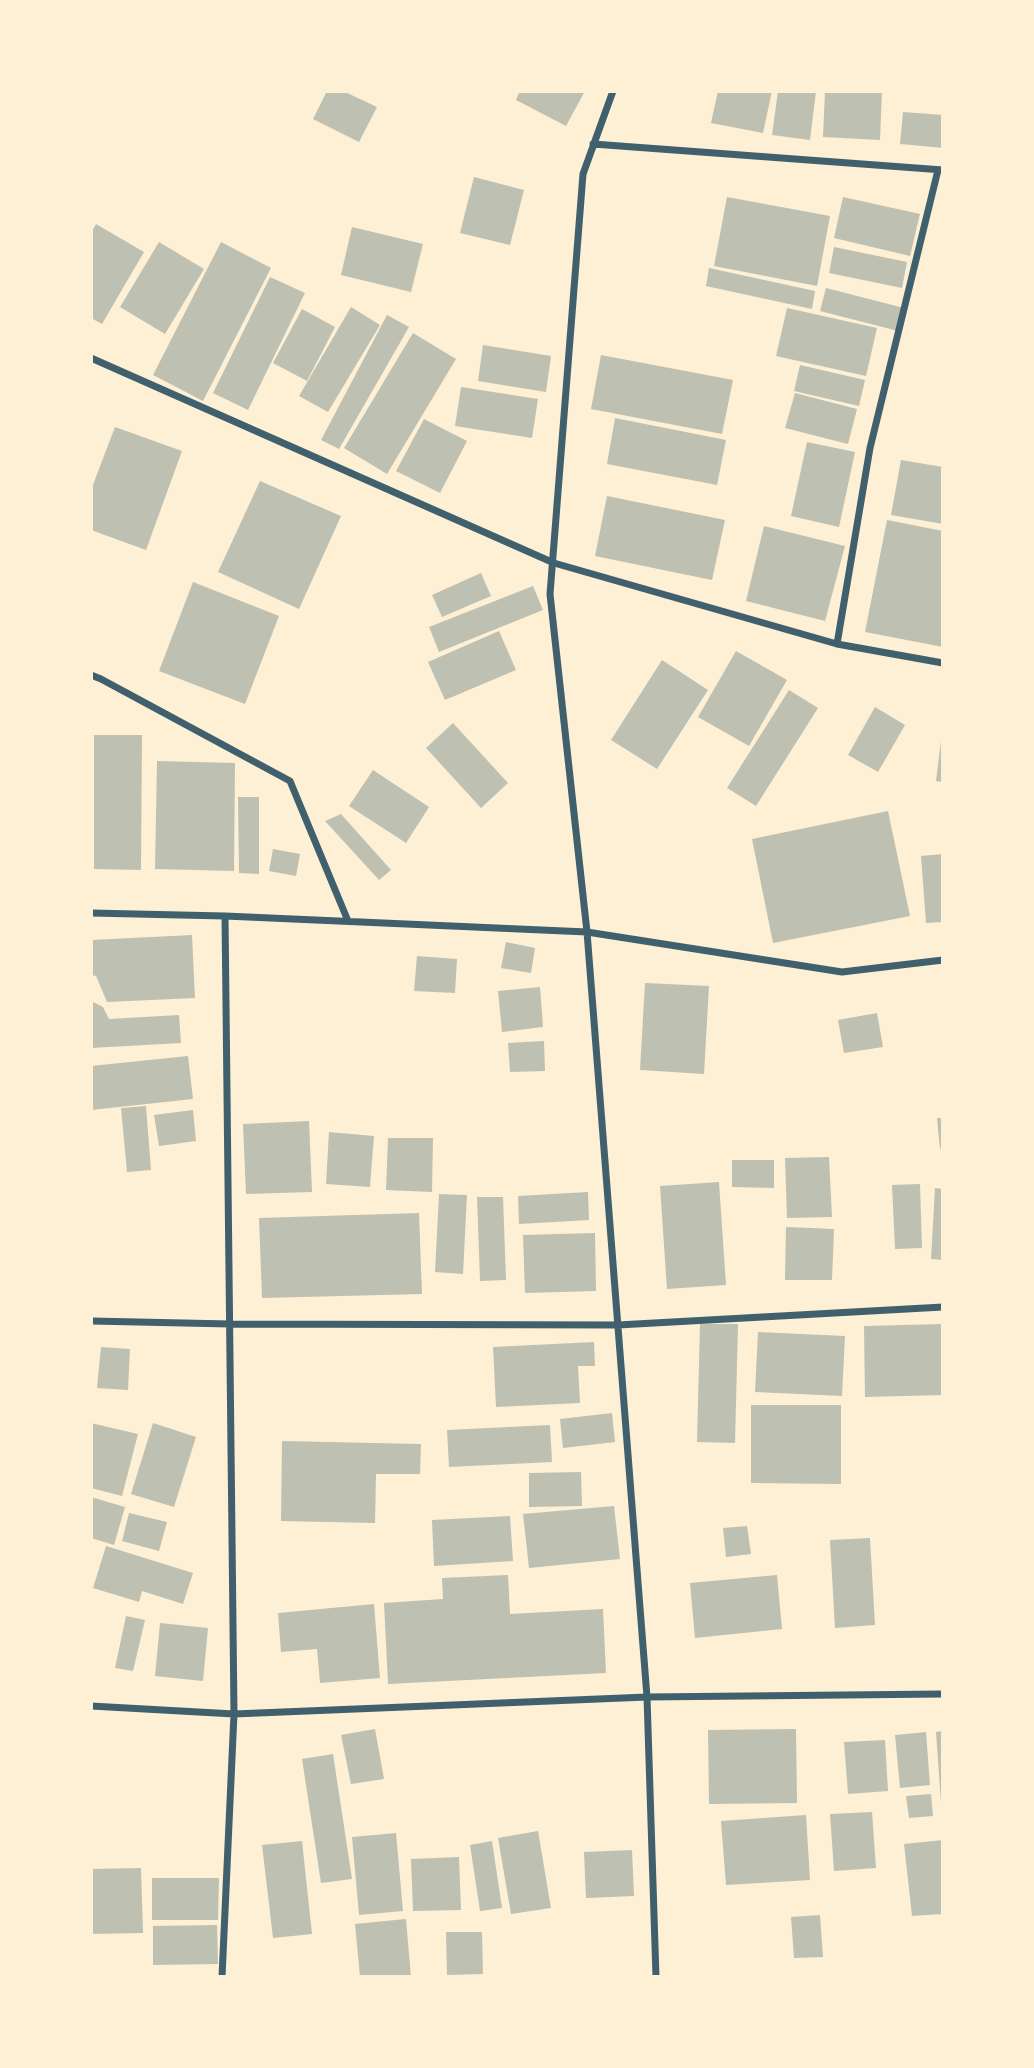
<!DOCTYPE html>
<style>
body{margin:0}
#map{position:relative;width:1034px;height:2068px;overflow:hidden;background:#fdf0d5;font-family:"Work Sans",sans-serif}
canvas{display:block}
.frame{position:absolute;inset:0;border:93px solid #fdf0d5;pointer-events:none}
</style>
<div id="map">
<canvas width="1034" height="2068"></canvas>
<div class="frame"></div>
</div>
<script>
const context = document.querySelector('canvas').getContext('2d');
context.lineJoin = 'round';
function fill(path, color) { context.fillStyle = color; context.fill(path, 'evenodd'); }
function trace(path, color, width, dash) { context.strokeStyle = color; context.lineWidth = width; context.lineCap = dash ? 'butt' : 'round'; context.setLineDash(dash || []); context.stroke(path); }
fill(new Path2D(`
 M 327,91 L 343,91 L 377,107 L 359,142 L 313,119 Z
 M 520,91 L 585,91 L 566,126 L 516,100 Z
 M 718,91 L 772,91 L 763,133 L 711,123 Z
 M 778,91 L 816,91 L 810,140 L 772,135 Z
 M 825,91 L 882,91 L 880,140 L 823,137 Z
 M 903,112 L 943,115 L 943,148 L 900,144 Z
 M 474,177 L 524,190 L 510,245 L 460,233 Z
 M 727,197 L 830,216 L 817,286 L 714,266 Z
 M 843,197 L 920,214 L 910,256 L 834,238 Z
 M 96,224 L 144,252 L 102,324 L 91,318 L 91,233 Z
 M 352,227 L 423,244 L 411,292 L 341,275 Z
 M 159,242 L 204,269 L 165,334 L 120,307 Z
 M 221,242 L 271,268 L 203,401 L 153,375 Z
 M 834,247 L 907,262 L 902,288 L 829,273 Z
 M 709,268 L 815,291 L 812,309 L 706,286 Z
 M 270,277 L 305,293 L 248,410 L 213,393 Z
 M 826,288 L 904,308 L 898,331 L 820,311 Z
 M 351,307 L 380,325 L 328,412 L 299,396 Z
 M 787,308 L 877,328 L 866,376 L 776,356 Z
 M 302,309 L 335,327 L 307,381 L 273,363 Z
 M 387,315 L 409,327 L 339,449 L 321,440 Z
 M 413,333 L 456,359 L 387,474 L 344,448 Z
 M 483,345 L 551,356 L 546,392 L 478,381 Z
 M 601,355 L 733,380 L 722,434 L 591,409 Z
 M 800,365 L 865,380 L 859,406 L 794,391 Z
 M 461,387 L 538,399 L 532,438 L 455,426 Z
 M 795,393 L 857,409 L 848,444 L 785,428 Z
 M 615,418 L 726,440 L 717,485 L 607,464 Z
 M 424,419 L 467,441 L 440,493 L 396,471 Z
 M 115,427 L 182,451 L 146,550 L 91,530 L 91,490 Z
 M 807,442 L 855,452 L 839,527 L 791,516 Z
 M 901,460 L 943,467 L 943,524 L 891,515 Z
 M 260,481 L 341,516 L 299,609 L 218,572 Z
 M 607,496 L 725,520 L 712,580 L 595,556 Z
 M 887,520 L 943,531 L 943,647 L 865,632 Z
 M 764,526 L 845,546 L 825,621 L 746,601 Z
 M 481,573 L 491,596 L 442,617 L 432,595 Z
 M 193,582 L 279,616 L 245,704 L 159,671 Z
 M 533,586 L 543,610 L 439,652 L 429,627 Z
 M 499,631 L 516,670 L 445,700 L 428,662 Z
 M 736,651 L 787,680 L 749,746 L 698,717 Z
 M 662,660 L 708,690 L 657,769 L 611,740 Z
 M 789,690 L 818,708 L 756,806 L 727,788 Z
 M 875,707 L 905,725 L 878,772 L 848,755 Z
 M 453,723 L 508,783 L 481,808 L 426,748 Z
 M 94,735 L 142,735 L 141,870 L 94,869 Z
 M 941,741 L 943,741 L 943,782 L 936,781 Z
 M 157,761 L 235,763 L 234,871 L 155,869 Z
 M 373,770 L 429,807 L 406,843 L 349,806 Z
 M 238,797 L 259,797 L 259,874 L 239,873 Z
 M 888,811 L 910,916 L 773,943 L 752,839 Z
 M 341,814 L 391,870 L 379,880 L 325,821 Z
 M 273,849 L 300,854 L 296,876 L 269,871 Z
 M 943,854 L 943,922 L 926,923 L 921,856 Z
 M 192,935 L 195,998 L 107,1002 L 96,976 L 91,975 L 91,940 Z
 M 506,942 L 535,948 L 531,973 L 501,968 Z
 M 417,956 L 457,959 L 455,993 L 414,991 Z
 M 645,983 L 709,986 L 704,1074 L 640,1070 Z
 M 540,987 L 543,1027 L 502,1032 L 498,991 Z
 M 91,1001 L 103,1007 L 109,1019 L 179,1015 L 181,1043 L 91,1048 Z
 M 877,1013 L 883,1047 L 844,1053 L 838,1020 Z
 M 544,1041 L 545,1071 L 510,1072 L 508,1043 Z
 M 188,1056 L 193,1099 L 91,1110 L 91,1066 Z
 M 146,1106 L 151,1170 L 127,1172 L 121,1108 Z
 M 193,1110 L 196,1141 L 159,1146 L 154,1115 Z
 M 937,1118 L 943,1118 L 943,1148 L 940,1149 Z
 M 309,1121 L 312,1192 L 246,1194 L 243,1124 Z
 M 329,1132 L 374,1136 L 370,1187 L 326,1184 Z
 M 388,1138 L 433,1138 L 432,1192 L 386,1190 Z
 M 829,1157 L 832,1217 L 787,1218 L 785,1158 Z
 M 732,1160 L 774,1160 L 774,1188 L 732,1187 Z
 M 719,1182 L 726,1285 L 667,1289 L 660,1186 Z
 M 920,1184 L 922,1248 L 895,1249 L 892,1185 Z
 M 935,1188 L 943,1189 L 943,1260 L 931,1259 Z
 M 588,1192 L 589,1220 L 519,1224 L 518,1196 Z
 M 439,1194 L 467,1195 L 463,1274 L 435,1272 Z
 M 477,1197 L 503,1197 L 506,1280 L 480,1281 Z
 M 419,1213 L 422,1294 L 262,1298 L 259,1218 Z
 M 786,1227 L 834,1229 L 832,1280 L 785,1280 Z
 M 595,1233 L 596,1291 L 525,1293 L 523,1235 Z
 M 700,1324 L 738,1324 L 735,1443 L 697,1442 Z
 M 943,1324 L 943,1395 L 865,1397 L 864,1326 Z
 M 758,1332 L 845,1336 L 842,1396 L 755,1392 Z
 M 594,1342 L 595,1366 L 578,1366 L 580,1403 L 496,1407 L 493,1347 Z
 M 101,1347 L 130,1349 L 128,1390 L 97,1388 Z
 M 751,1405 L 841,1405 L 841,1484 L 751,1483 Z
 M 612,1413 L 615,1442 L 563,1448 L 560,1419 Z
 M 91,1423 L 138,1434 L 122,1496 L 91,1488 Z
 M 153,1423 L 196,1437 L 174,1507 L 131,1494 Z
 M 550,1425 L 552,1462 L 449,1467 L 447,1430 Z
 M 282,1441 L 421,1444 L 420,1474 L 376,1474 L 375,1523 L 281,1521 Z
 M 581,1472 L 582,1506 L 529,1507 L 529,1473 Z
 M 91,1497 L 125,1507 L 114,1545 L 91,1538 Z
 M 614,1506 L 620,1559 L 529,1568 L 523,1514 Z
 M 129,1513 L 167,1522 L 159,1551 L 122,1541 Z
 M 510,1516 L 513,1561 L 434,1566 L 432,1520 Z
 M 747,1526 L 751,1554 L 726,1557 L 723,1528 Z
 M 870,1538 L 875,1625 L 835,1628 L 830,1540 Z
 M 106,1546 L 193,1573 L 183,1604 L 142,1591 L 139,1602 L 93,1588 Z
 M 508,1575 L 510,1614 L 603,1609 L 606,1673 L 388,1684 L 384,1603 L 443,1599 L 442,1578 Z
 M 777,1575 L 782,1629 L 695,1638 L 690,1583 Z
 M 374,1604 L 380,1678 L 320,1683 L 317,1649 L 281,1652 L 278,1613 Z
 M 126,1616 L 145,1620 L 133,1671 L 115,1668 Z
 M 160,1623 L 208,1628 L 203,1681 L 155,1676 Z
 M 375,1729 L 384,1779 L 351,1784 L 341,1735 Z
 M 796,1729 L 797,1803 L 709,1804 L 708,1730 Z
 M 943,1731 L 943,1802 L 941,1803 L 936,1732 Z
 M 926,1732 L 930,1785 L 900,1788 L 895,1735 Z
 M 885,1740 L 888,1791 L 848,1794 L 844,1742 Z
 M 333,1754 L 352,1879 L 321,1883 L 302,1759 Z
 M 931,1794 L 933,1816 L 909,1818 L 906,1796 Z
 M 872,1812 L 876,1868 L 834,1871 L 830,1814 Z
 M 806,1815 L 810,1880 L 726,1885 L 721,1821 Z
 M 538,1831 L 551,1908 L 511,1914 L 498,1838 Z
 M 396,1833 L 403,1911 L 359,1915 L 352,1837 Z
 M 943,1840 L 943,1914 L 912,1916 L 904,1844 Z
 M 302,1841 L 312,1934 L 273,1938 L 262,1845 Z
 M 492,1841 L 502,1908 L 480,1911 L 470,1845 Z
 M 632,1850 L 634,1896 L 586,1898 L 584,1852 Z
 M 459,1857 L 461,1910 L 413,1911 L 411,1859 Z
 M 141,1868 L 143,1933 L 91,1934 L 91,1869 Z
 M 152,1878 L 219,1878 L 218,1920 L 152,1920 Z
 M 820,1915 L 823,1957 L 794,1958 L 791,1917 Z
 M 406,1919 L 411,1977 L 360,1977 L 355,1924 Z
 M 217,1925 L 218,1964 L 153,1965 L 153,1926 Z
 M 446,1932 L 482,1932 L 483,1974 L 447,1975 Z`), '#bec0b2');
trace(new Path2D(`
 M 613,91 L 583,174 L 550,594 L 587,932 L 647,1697 L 656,1977
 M 593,144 L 943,170
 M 91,358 L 554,563 L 837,644 L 943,663
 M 837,644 L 870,448 L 938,170
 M 91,675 L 101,679 L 290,781 L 348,921
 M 91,913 L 225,916
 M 91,1321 L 230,1324 L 618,1325 L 943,1307
 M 91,1706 L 234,1714 L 647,1697 L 943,1694
 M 222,1977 L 234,1714 L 225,916 L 587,932 L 842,972 L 943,960`), '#3f606c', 7);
</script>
